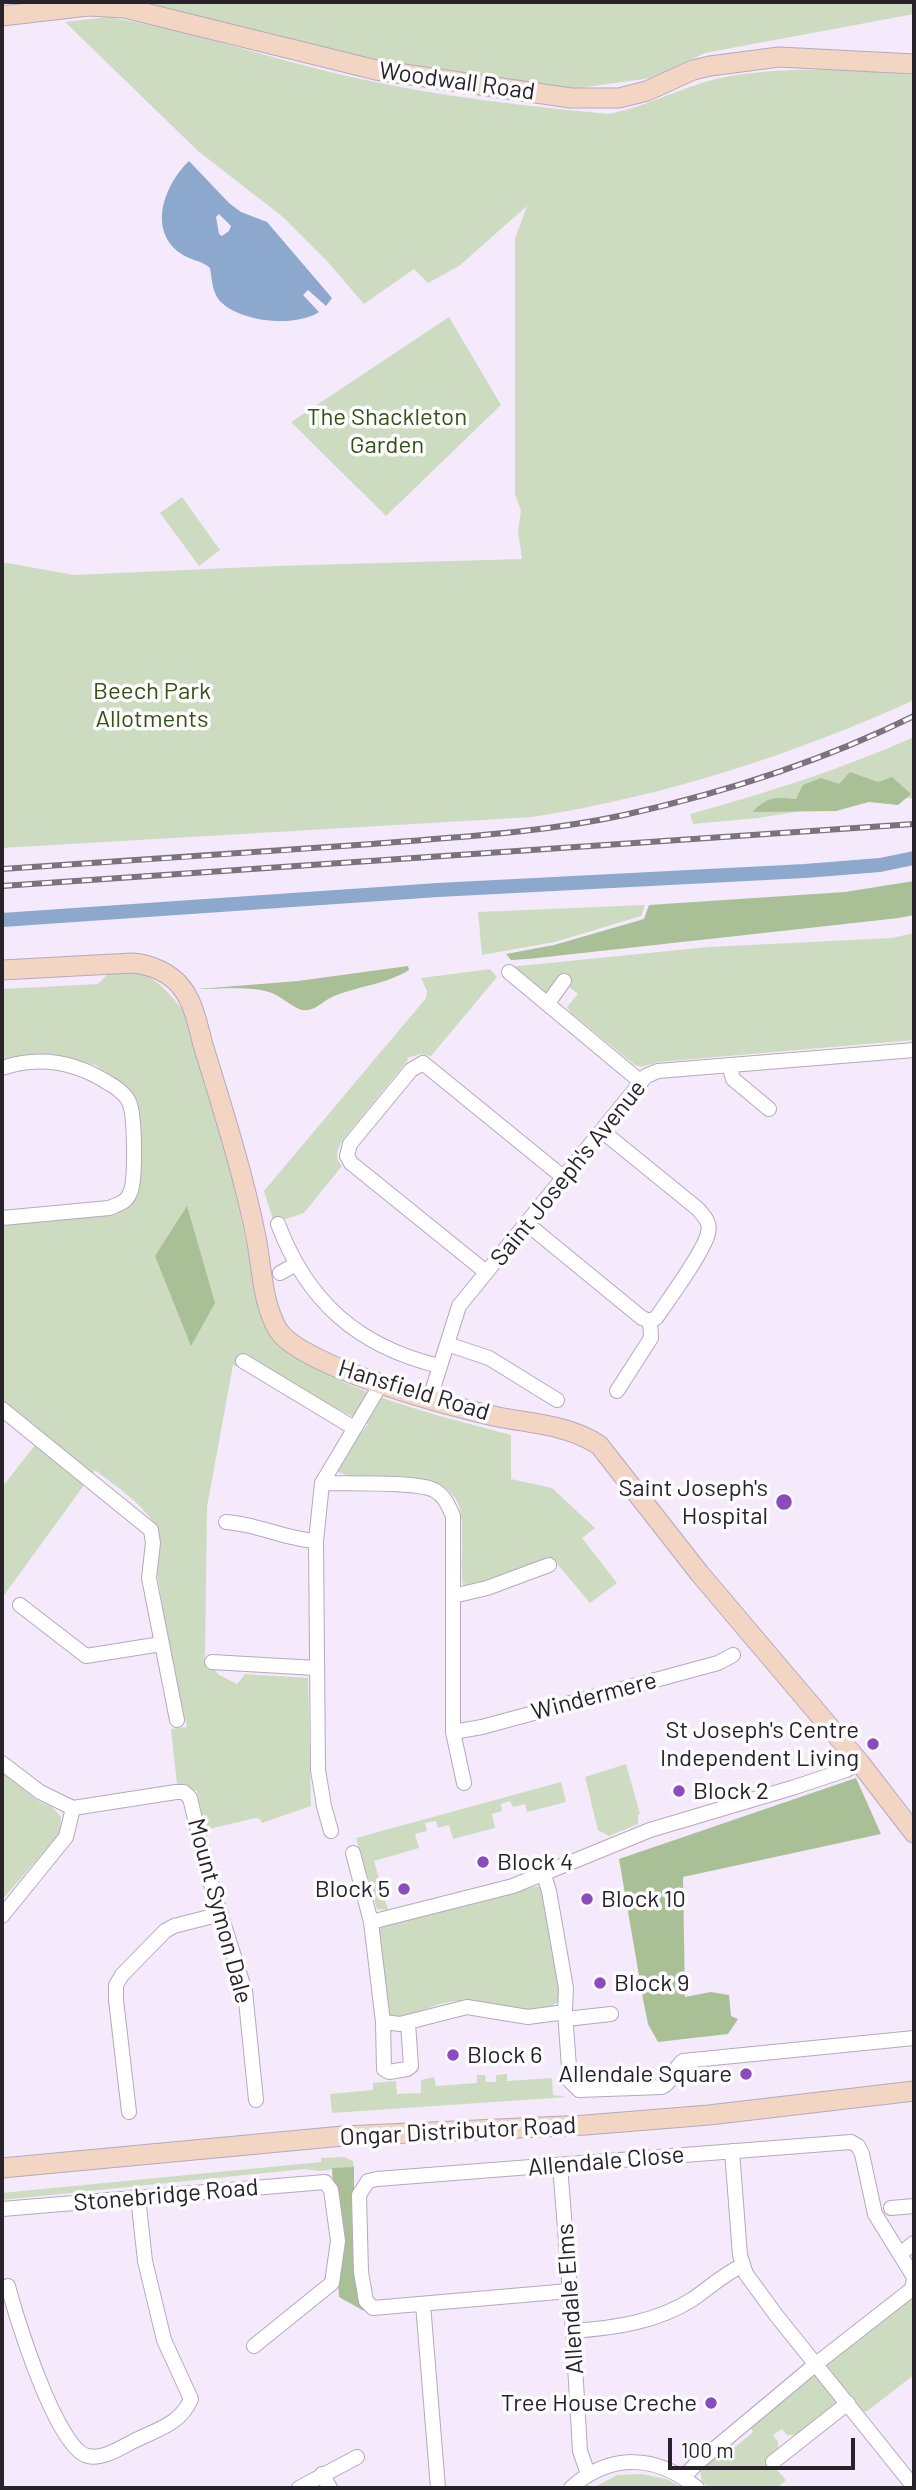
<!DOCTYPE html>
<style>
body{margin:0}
#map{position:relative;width:916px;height:2490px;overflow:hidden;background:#f5eafc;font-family:Barlow,sans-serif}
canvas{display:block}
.frame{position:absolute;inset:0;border:4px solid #28232b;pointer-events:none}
.scale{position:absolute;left:668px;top:2438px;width:187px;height:32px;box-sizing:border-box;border:4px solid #28232b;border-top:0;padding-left:9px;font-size:21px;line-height:24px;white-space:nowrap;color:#28232b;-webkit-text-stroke:5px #fcfcfc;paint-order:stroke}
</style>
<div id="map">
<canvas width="916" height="2490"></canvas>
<div class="frame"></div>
<div class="scale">100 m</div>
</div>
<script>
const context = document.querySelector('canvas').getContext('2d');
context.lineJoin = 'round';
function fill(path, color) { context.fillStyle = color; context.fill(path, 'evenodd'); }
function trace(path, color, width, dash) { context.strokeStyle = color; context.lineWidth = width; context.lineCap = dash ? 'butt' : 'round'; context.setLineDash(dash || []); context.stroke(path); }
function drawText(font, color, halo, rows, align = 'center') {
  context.font = font + ' Barlow,sans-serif'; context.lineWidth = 7; context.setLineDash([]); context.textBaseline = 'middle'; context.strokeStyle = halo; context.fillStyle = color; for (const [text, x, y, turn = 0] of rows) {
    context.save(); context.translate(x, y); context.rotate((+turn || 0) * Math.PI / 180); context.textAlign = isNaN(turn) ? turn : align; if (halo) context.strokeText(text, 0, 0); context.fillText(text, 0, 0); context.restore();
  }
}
fill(new Path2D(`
 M 136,2 L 914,2 L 914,14 L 705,53 L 651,78 L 566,90 L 355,59 Z
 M 108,17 C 194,31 276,61 361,79 C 442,97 527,106 609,114 C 646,107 679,88 716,79 C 781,65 849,70 914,75 L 914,700 C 793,755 665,796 533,817 L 2,848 L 2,562 L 74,575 L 275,566 L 522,559 L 518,531 L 521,511 L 515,494 L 515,239 L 527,206 L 459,266 L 428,283 L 414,269 L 364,304 L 326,260 L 283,217 L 198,151 L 65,22 Z
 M 449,317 L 501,405 L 386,516 L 291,422 Z
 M 182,497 L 220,550 L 199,566 L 160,513 Z
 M 914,737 L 914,798 L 874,799 L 758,818 L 693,824 L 690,814 C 767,793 842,769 914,737 Z
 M 645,905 L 641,916 L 555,942 L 482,955 L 478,912 Z
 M 914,933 L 914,1040 L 659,1062 L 641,1067 L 635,1065 L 571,1013 L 567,1007 L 578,994 L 561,980 L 546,993 L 539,992 L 509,967 L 708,947 L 892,938 Z
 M 490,969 L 497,977 L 431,1056 L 421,1054 L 407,1058 L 408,1060 L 345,1137 C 338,1147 333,1156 342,1166 L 304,1213 L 274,1223 L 264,1191 L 426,998 L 427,991 L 421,978 Z
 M 122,972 C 127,972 134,972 139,973 C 158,977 182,1007 191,1023 L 231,1172 L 264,1325 C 316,1389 434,1414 511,1435 L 511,1479 L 552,1488 L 595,1528 L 582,1538 L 617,1583 L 590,1603 L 553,1559 C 526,1572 494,1585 463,1585 C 460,1561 464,1537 461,1514 C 455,1467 382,1477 349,1476 L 338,1472 L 338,1464 L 368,1424 L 281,1381 L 233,1365 L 207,1507 L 205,1659 L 219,1675 L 237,1684 L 245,1674 L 308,1678 L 311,1806 L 262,1823 L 260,1819 L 255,1818 L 205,1830 L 197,1791 L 177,1785 L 171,1729 L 187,1727 C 175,1677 165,1629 158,1578 C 156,1564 160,1534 155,1525 C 141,1502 115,1486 95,1470 L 2,1598 L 2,1487 L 43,1435 L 2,1400 L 2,1222 L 104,1214 L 137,1194 L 122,1087 L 96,1065 L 37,1056 L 2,1061 L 2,989 L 98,984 L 108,974 Z
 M 626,1764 L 640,1814 L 638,1815 L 638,1824 L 609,1836 L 598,1830 L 585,1777 Z
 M 2,1772 L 38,1801 L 52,1807 L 61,1817 L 60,1833 L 2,1900 Z
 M 561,1782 L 566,1802 L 527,1812 L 525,1804 L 513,1807 L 510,1801 L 501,1804 L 502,1811 L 492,1814 L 495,1828 L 453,1839 L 449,1825 L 438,1828 L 436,1821 L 425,1823 L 427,1831 L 415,1834 L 419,1848 L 374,1861 L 388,1910 L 377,1909 L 356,1838 Z
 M 538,1886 L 543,1889 L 560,1990 L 560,2000 C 539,2021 490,2002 464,2001 C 438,2000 419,2015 394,2018 L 387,2012 L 379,1944 L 380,1929 L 385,1924 Z
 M 507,2074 L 507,2081 L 552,2078 L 553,2095 L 567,2097 L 332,2113 L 330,2094 L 373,2090 L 373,2083 L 396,2081 L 397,2094 L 421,2093 L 421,2080 L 434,2077 L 436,2086 L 477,2083 L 477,2075 L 485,2075 L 486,2082 L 496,2082 L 496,2075 Z
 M 344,2157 L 353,2161 L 354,2167 L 319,2171 L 304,2169 L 2,2200 L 2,2193 L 321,2162 L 321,2158 Z
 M 914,2294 L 914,2375 L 866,2412 L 838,2402 L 799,2435 L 787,2435 L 782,2429 L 773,2435 L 778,2442 L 778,2449 L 768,2460 L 786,2480 L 777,2488 L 710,2488 L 702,2482 L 700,2469 L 724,2449 L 728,2453 L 753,2432 L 751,2428 Z
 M 641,2474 L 666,2479 L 684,2488 L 593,2488 L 617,2475 Z`), '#cddcc0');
fill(new Path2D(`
 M 850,772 L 878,782 L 892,777 L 911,794 L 898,805 L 869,802 L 836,811 L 752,812 C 768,796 775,797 796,799 L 803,785 L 821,778 L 839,784 Z
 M 914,881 L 914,915 L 899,918 L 528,959 L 511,960 L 506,954 L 554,945 L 644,919 L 649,905 L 845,892 Z
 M 408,966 L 409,970 C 385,985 357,986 332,997 C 321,1002 315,1012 302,1010 C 293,1008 280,995 269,992 C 251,986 217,989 198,989 L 298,981 Z
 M 187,1206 L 215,1303 L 191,1346 L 155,1256 Z
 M 856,1778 L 881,1834 L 683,1877 L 685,1997 L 711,1992 L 729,1995 L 731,2016 L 738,2019 L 728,2034 L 658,2042 L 648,2024 L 643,1999 L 619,1859 Z
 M 354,2167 C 354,2216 354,2263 364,2311 L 339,2297 L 332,2168 Z`), '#a9bf96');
fill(new Path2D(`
 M 189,161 L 229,203 L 241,212 L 267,222 L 332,298 L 326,306 L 308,290 L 303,295 L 319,312 C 295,328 238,322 219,300 C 212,291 212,279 210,268 C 201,260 189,260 180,253 C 147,229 165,184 189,161 ZM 219,214 L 231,226 L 229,231 L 222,236 L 219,234 L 216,217 Z`), '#8ca8cc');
trace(new Path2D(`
 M 2,920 L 438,890 L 805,871 L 880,865 L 914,858`), '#8ca8cc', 14);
const street = new Path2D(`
 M 509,972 L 641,1082
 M 548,1003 L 564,981
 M 729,1065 L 733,1079 L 769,1109
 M 2,1068 C 40,1055 76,1062 110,1084 C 116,1087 126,1095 129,1102 C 135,1114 136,1181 130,1193 C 126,1203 118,1204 109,1208 L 2,1218
 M 602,1131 L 698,1209 C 704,1216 711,1223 708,1233 C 705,1250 667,1302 656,1318 L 650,1321
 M 526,1223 L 642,1318 L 650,1321
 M 278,1224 C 307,1301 357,1346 439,1366
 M 486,1272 L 351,1163 L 347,1156 L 350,1144 L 411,1070 L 423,1063 L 563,1177
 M 280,1273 L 296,1264
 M 447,1344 L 489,1358 L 557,1400
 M 243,1361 L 354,1428
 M 617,1391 L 651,1338 L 650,1321
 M 430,1398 L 459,1306 L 646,1076 L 658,1071 L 914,1050
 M 2,1409 L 151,1530 L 153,1543 L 149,1578 L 177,1720
 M 322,1483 C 345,1484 416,1481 434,1490 C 445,1496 448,1505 453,1516 L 453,1732 L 464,1783
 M 226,1522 C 257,1524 285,1539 316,1541
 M 453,1596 L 487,1588 L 549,1565
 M 20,1605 L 86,1656 L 161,1644
 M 212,1662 L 316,1668
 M 453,1732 L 482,1727 L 718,1663 L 733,1655
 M 2,1763 L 40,1792 L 73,1808 L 176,1792 L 184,1792 L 190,1798 L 209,1878 L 245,1991 L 256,2100
 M 331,1831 L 324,1806 L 318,1770 L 316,1541 L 322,1483 L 381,1384
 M 353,1853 L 371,1922 L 383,2022 L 400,2024 L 467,2007 L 528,2017 L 565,2012
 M 544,1875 L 549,1891 L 566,1988 L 565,2012 L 570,2081 L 579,2090 L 662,2087 C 673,2082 673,2068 683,2061 L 914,2038
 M 2,1916 L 66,1837 L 73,1808
 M 371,1922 L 513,1886 L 650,1830 L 795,1787 L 846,1770 L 860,1763
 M 566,2019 L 611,2014
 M 383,2022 L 384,2069 L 389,2072 L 407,2069 L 411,2066 L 408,2023
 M 129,2112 L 116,2000 L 116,1985 L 122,1975 L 165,1931 L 174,1926 L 221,1914
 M 732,2151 L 740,2255 L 746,2274 L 776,2315 L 914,2487
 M 560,2165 L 573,2331 L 580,2451 L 588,2474
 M 891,2208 L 914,2206
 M 2,2209 L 325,2182 L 331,2190 L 338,2241 L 332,2283 L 254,2346
 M 900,2254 L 914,2243
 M 8,2286 C 16,2317 57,2450 88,2456 C 104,2460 123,2446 138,2439 C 159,2429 181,2423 191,2399 L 164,2340 L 145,2261 L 138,2197
 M 569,2291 L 373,2308 L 366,2301 L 361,2272 L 359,2195 L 368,2181 L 377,2179 L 851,2142 L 858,2146 L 862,2154 L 875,2214 L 914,2277
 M 423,2304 L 438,2488
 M 573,2331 C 615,2328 657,2322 693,2299 C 710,2287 724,2274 743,2265
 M 773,2462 L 848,2403
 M 322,2474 L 330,2488
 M 684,2477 L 695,2465 L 816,2364 L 912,2289 L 914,2279
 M 299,2488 L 357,2457
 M 571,2488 C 610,2453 656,2454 697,2488`);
const secondary = new Path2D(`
 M 2,16 L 88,6 L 125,8 L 376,70 L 571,98 L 619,98 L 647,91 L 693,70 L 710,66 L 779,57 L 914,64
 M 2,970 L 132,963 C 150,964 171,973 182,988 C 195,1005 198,1028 204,1048 C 223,1110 243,1173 256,1237 C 262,1267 262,1303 278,1330 C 302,1367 457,1409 503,1418 C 537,1424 570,1426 599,1445 L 700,1574 L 860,1763 L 914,1833
 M 2,2168 L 343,2136 L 586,2125 L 709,2115 L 914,2091`);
trace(street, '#b6a8be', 16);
trace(secondary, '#b6a8be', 21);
trace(street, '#fff', 14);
trace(secondary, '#f2d6c3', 19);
const rail = new Path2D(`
 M 2,869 C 125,861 248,853 372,844 C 456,837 541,833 624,815 C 723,793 823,761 914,716
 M 2,886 L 914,824`);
trace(rail, '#7a727e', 6);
trace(rail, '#fcfcfc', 3.5, [10]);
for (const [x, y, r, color] of [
 [784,1502,9,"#8d4abf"],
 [873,1744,7,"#8d4abf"],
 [679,1791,7,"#8d4abf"],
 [483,1862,7,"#8d4abf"],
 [404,1889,7,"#8d4abf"],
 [587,1899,7,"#8d4abf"],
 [600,1983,7,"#8d4abf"],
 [453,2055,7,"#8d4abf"],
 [746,2074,7,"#8d4abf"],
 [711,2403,7,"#8d4abf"]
]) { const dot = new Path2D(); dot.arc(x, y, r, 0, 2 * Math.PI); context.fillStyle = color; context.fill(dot); trace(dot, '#fcfcfc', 2.5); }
drawText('24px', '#28232b', '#fcfcfc', [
 ["Woodwall Road",457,81,8],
 ["Saint Joseph's Avenue",568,1173,-51],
 ["Hansfield Road",414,1390,17],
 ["Windermere",594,1696,-15],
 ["Mount Symon Dale",220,1911,75],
 ["Ongar Distributor Road",458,2131,-3],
 ["Allendale Close",606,2161,-5],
 ["Stonebridge Road",166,2195,-5],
 ["Allendale Elms",570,2299,-94]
]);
drawText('24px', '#365115', '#fcfcfc', [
 ["The Shackleton",387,417],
 ["Garden",387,445],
 ["Beech Park",152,691],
 ["Allotments",152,719]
]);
drawText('24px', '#28232b', '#fcfcfc', [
 ["Saint Joseph's",768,1488],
 ["Hospital",768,1516],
 ["St Joseph's Centre",859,1730],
 ["Independent Living",859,1758],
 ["Block 2",693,1791,"left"],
 ["Block 4",497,1862,"left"],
 ["Block 5",390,1889],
 ["Block 10",601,1899,"left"],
 ["Block 9",614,1983,"left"],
 ["Block 6",467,2055,"left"],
 ["Allendale Square",732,2074],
 ["Tree House Creche",697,2403]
], 'right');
</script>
